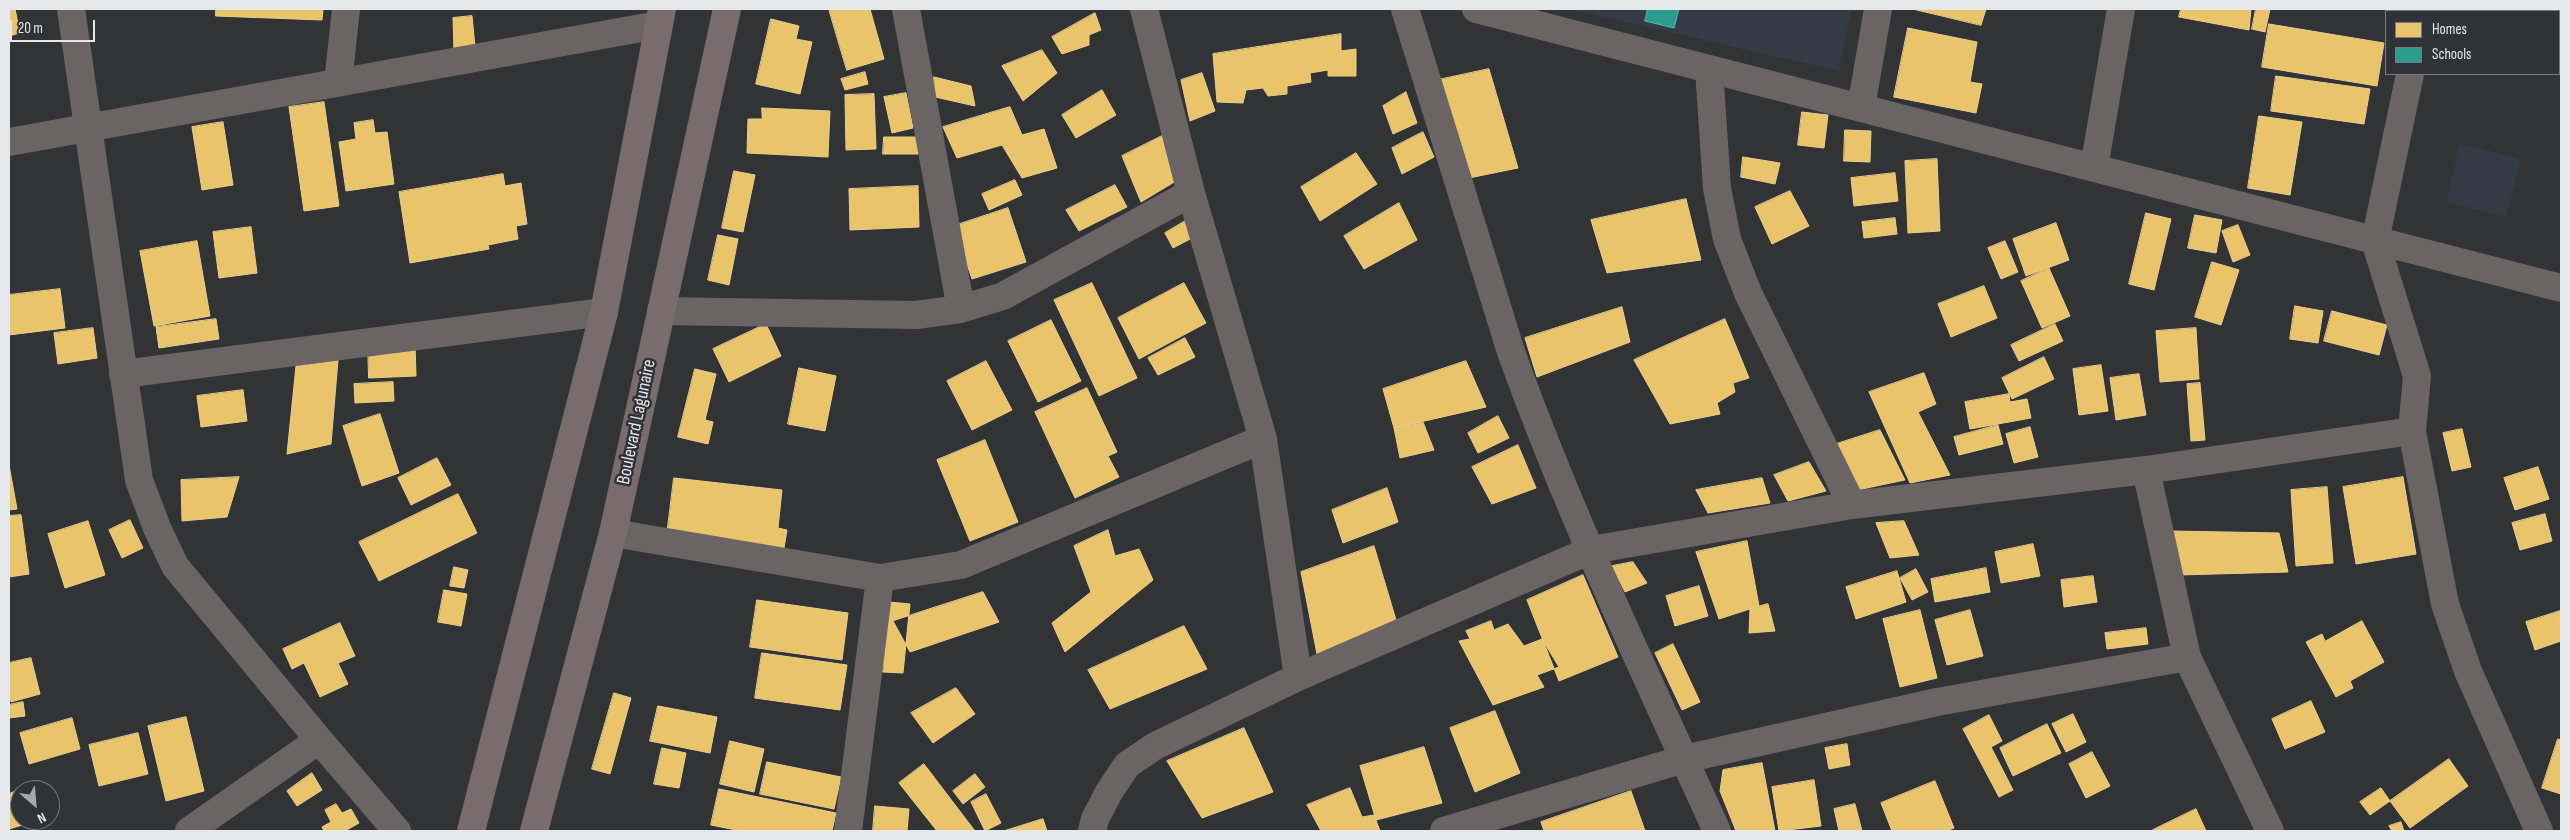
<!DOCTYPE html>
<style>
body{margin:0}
#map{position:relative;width:2570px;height:840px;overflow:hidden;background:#313335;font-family:"Sofia Sans Condensed",sans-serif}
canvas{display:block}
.frame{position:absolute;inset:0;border:10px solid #e5e7ea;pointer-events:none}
.legend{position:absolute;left:2385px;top:10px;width:175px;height:65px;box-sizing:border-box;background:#2f3337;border:1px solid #787b7f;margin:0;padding:6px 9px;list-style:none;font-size:15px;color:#e5e7ea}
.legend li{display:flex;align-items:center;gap:10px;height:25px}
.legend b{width:25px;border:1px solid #787b7f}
.north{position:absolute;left:10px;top:780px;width:50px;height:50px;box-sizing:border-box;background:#2f3337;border:1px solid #787b7f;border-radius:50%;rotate:153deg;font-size:14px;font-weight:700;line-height:20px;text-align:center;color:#e5e7ea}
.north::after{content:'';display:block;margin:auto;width:18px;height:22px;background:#a6a8ab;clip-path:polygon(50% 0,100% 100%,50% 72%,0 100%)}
.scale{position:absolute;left:10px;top:20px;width:85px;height:22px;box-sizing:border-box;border:2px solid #e5e7ea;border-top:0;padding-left:6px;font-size:15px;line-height:18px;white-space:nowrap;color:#e5e7ea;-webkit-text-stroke:4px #2f3337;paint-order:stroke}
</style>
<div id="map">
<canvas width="2570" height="840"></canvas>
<div class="frame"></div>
<ul class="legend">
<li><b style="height:14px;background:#e9c46a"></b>Homes</li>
<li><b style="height:14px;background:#2a9d8f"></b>Schools</li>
</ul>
<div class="north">N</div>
<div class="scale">20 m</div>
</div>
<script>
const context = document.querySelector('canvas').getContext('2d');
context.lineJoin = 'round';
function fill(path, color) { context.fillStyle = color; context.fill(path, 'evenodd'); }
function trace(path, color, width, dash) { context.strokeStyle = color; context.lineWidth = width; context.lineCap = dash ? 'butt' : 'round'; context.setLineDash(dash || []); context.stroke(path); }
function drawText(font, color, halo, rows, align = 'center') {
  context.font = font + ' "Sofia Sans Condensed",sans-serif'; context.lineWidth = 5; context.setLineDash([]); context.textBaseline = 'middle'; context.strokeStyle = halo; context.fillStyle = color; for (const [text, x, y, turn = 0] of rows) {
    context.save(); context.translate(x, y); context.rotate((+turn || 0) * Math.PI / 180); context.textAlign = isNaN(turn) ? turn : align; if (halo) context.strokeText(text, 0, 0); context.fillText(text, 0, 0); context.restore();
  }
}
fill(new Path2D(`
 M 1569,9 L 1852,9 L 1839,71 Z
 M 2460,144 L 2521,159 L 2506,217 L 2446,202 Z`), '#343b44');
const homes = new Path2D(`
 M 9,9 L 15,9 L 20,33 L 9,36 Z
 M 216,9 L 323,9 L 322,20 L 216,16 Z
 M 829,9 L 870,9 L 884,59 L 847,70 Z
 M 1913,9 L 1986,9 L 1981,25 Z
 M 2181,9 L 2251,9 L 2249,30 L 2179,17 Z
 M 2256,9 L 2270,9 L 2265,32 L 2252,29 Z
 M 2492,9 L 2529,9 L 2528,11 L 2491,11 Z
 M 1095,13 L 1101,30 L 1089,35 L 1089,45 L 1062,54 L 1052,37 Z
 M 472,16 L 475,47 L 454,50 L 453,18 Z
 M 771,19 L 799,26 L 796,39 L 812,42 L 800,94 L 756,84 Z
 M 2269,24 L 2384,43 L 2377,86 L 2262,67 Z
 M 1908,28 L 1977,42 L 1970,82 L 1982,84 L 1976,113 L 1894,97 Z
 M 1341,34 L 1341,51 L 1356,49 L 1356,76 L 1328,76 L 1328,70 L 1310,73 L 1311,82 L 1287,86 L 1287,94 L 1268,96 L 1263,88 L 1246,90 L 1243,103 L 1217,102 L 1213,54 Z
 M 1042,50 L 1057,73 L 1023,101 L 1002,66 Z
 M 1489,69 L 1518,168 L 1469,178 L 1438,80 Z
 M 865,72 L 868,84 L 845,90 L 841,79 Z
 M 1202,73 L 1215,111 L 1190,121 L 1181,80 Z
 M 2276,76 L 2370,89 L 2364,124 L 2271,111 Z
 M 934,77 L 971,86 L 975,106 L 935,97 Z
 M 1102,90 L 1116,115 L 1076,138 L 1062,115 Z
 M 1406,92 L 1417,123 L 1393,134 L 1383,106 Z
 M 906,93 L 913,128 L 892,133 L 884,97 Z
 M 874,94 L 876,149 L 846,150 L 845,95 Z
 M 324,102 L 339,206 L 304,211 L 289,107 Z
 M 1010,107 L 1022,135 L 1044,129 L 1057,168 L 1022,178 L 1002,145 L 957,158 L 943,127 Z
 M 762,108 L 830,111 L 828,157 L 747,153 L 748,119 L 762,119 Z
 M 1802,112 L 1828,115 L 1824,148 L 1798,145 Z
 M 2259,116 L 2302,122 L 2290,195 L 2248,188 Z
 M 373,120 L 375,133 L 387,132 L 394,184 L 346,191 L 339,142 L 356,139 L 354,123 Z
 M 223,122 L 233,185 L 202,190 L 192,127 Z
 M 1845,130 L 1871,131 L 1870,162 L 1844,161 Z
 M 1423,132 L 1434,157 L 1402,174 L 1392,148 Z
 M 1164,135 L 1176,181 L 1141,202 L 1122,156 Z
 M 884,137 L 919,137 L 918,154 L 883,154 Z
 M 1356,153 L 1377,184 L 1320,221 L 1301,187 Z
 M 1743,157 L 1780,163 L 1775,184 L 1741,177 Z
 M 1937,159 L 1940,231 L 1908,233 L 1905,161 Z
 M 734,171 L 755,175 L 743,232 L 722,228 Z
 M 1895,173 L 1898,201 L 1854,206 L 1851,178 Z
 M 503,174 L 505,186 L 521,183 L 527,224 L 516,226 L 518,239 L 488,245 L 489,249 L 410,263 L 399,192 Z
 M 1015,180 L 1022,195 L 989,210 L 982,194 Z
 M 1115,185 L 1127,207 L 1079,231 L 1066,210 Z
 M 918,186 L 919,227 L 850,230 L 849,189 Z
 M 1790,191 L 1809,226 L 1772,244 L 1755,207 Z
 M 1686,199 L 1701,260 L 1607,273 L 1591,220 Z
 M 1399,203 L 1417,240 L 1364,269 L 1344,236 Z
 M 1008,208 L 1026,262 L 972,279 L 954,226 Z
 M 2146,213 L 2171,219 L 2154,290 L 2129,284 Z
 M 2195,215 L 2222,220 L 2216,253 L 2188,248 Z
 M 1895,218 L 1897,234 L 1864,238 L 1862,222 Z
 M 1187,220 L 1196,236 L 1173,248 L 1165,233 Z
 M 2056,223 L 2069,260 L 2026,276 L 2013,239 Z
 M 2238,225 L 2250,255 L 2233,262 L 2222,231 Z
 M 251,227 L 257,273 L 219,278 L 213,232 Z
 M 718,235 L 738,239 L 729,285 L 708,280 Z
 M 197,241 L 210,316 L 154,326 L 140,251 Z
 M 2005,241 L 2018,272 L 2001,279 L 1988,248 Z
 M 2212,262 L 2239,270 L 2221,325 L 2195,317 Z
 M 2049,268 L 2070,316 L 2042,328 L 2021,281 Z
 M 1092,283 L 1137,378 L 1099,396 L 1054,300 Z
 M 1184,283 L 1206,323 L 1139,359 L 1118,318 Z
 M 1984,286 L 1997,318 L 1951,337 L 1938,304 Z
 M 60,289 L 65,328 L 9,335 L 9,295 Z
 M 2295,306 L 2323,311 L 2318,343 L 2290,339 Z
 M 1622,307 L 1630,342 L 1537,377 L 1525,338 Z
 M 2332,311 L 2387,325 L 2379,355 L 2324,341 Z
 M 216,319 L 219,339 L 159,348 L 156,327 Z
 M 1725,319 L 1749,378 L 1733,383 L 1735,392 L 1717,403 L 1720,414 L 1670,424 L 1634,360 Z
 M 1051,320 L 1081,381 L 1038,402 L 1008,341 Z
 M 766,324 L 781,356 L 729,382 L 713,349 Z
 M 2055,324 L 2063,341 L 2019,361 L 2011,345 Z
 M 93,328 L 97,358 L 58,364 L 54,333 Z
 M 2196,328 L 2199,379 L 2160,382 L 2156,331 Z
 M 1185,338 L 1195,357 L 1158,375 L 1148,358 Z
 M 368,344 L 415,344 L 416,376 L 369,378 Z
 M 2044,357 L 2054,379 L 2012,399 L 2002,378 Z
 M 338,360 L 331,444 L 287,454 L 296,366 Z
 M 986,361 L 1012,410 L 972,430 L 947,381 Z
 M 1466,361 L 1486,407 L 1394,428 L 1383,389 Z
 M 2101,365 L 2108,411 L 2079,415 L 2073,369 Z
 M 799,368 L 836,376 L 825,431 L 788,424 Z
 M 695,369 L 716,374 L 705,420 L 713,422 L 708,444 L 678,437 Z
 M 1924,373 L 1936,404 L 1918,412 L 1950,475 L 1910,483 L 1869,392 Z
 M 2139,374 L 2146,415 L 2116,420 L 2110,378 Z
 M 393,382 L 394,401 L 355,403 L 354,384 Z
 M 2200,383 L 2205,440 L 2191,441 L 2187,384 Z
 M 1087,388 L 1117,452 L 1108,456 L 1119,477 L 1075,498 L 1035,412 Z
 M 243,390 L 247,421 L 201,427 L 197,396 Z
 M 2009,394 L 2010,402 L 2027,399 L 2031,418 L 1970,429 L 1965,402 Z
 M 380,414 L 399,473 L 362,486 L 343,426 Z
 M 1498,416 L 1509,438 L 1478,453 L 1468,433 Z
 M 1423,422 L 1434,450 L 1400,458 L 1394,428 Z
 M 1998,425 L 2003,444 L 1959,455 L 1954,437 Z
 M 2030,427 L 2038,457 L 2014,463 L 2006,434 Z
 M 2462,429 L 2471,467 L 2452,471 L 2443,433 Z
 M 1880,430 L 1905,480 L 1857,490 L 1827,447 Z
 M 985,440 L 1018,522 L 970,541 L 937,460 Z
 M 1518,445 L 1536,488 L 1492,504 L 1472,467 Z
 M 437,458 L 451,485 L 411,505 L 398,478 Z
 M 1809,462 L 1826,491 L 1788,501 L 1774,475 Z
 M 9,465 L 17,509 L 9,510 Z
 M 2538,467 L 2549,499 L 2515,510 L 2504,478 Z
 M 239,477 L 227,517 L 182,521 L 181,480 Z
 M 2403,477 L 2416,554 L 2356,564 L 2343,487 Z
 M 674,478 L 782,490 L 778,528 L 787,530 L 784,548 L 667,535 Z
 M 1762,478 L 1770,503 L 1708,513 L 1696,490 Z
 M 2327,487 L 2333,563 L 2296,566 L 2291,490 Z
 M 1387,488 L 1398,522 L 1343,543 L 1332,510 Z
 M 458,494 L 477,533 L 379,581 L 359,542 Z
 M 2545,514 L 2552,541 L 2520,550 L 2512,523 Z
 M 21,515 L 29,574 L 9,577 L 9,516 Z
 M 130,520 L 143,548 L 122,558 L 109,530 Z
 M 88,521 L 105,575 L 65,588 L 48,534 Z
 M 1904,521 L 1919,555 L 1890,558 L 1876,523 Z
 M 1108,530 L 1115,556 L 1139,549 L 1153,580 L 1065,652 L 1052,623 L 1091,592 L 1074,546 Z
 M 2172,531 L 2279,533 L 2288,572 L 2179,575 Z
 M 1747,541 L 1759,606 L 1719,619 L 1696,552 Z
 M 2033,544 L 2040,576 L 2001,583 L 1995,552 Z
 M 1374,546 L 1396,620 L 1317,654 L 1301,572 Z
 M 1633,562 L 1647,583 L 1625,592 L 1612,566 Z
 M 454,567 L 468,570 L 464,588 L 450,586 Z
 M 1986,568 L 1990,592 L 1935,602 L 1931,579 Z
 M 1916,569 L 1928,592 L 1912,600 L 1900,578 Z
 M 1897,571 L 1906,602 L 1856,619 L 1846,587 Z
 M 1583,575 L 1618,657 L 1559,681 L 1527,600 Z
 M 2093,576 L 2097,602 L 2064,607 L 2061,580 Z
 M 1699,586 L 1708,616 L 1675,626 L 1666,596 Z
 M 444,590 L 467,594 L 461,626 L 438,622 Z
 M 983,592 L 999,622 L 910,652 L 893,621 Z
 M 757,600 L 848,613 L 842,660 L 750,647 Z
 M 889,602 L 910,604 L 903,673 L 883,672 Z
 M 1768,604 L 1775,631 L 1749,633 L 1750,609 Z
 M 1920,610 L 1937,678 L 1900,687 L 1883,619 Z
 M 1970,610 L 1983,656 L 1947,665 L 1935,620 Z
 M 2560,611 L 2561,641 L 2535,650 L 2526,622 Z
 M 1491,621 L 1494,630 L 1508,624 L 1524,646 L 1542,639 L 1559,667 L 1537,675 L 1544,687 L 1493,705 L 1459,641 L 1470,639 L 1466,631 Z
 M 2362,621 L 2384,662 L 2350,681 L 2353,688 L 2336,697 L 2306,642 L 2322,634 L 2325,641 Z
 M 340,623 L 355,656 L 338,663 L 348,684 L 320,697 L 304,663 L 292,669 L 283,649 Z
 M 1184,626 L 1207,669 L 1110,709 L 1088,670 Z
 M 2146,628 L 2148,644 L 2107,649 L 2105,633 Z
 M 1673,644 L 1700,702 L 1682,710 L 1655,653 Z
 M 762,653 L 847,665 L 840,710 L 755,698 Z
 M 31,658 L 40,694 L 11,702 L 9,691 L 9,663 Z
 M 956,688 L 975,714 L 933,743 L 911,713 Z
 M 614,693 L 631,698 L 610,774 L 592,769 Z
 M 2311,701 L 2325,732 L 2285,749 L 2272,719 Z
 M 23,702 L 25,716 L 9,718 L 9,705 Z
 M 658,706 L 717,717 L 710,753 L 650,741 Z
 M 1495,711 L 1520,773 L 1475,792 L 1450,728 Z
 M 2073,714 L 2086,742 L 2066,752 L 2052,724 Z
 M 1989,715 L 2002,741 L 1991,747 L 2013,790 L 1999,797 L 1963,729 Z
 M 186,717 L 204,791 L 166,801 L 148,726 Z
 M 72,718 L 80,749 L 29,764 L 20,733 Z
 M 2047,724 L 2061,753 L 2013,776 L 2000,748 Z
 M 1244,728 L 1273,792 L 1202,818 L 1167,761 Z
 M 138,733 L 148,774 L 99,786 L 89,745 Z
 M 2558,739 L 2561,740 L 2561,794 L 2542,788 Z
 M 730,741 L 764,749 L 754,792 L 720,784 Z
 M 1847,744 L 1850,765 L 1829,769 L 1825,748 Z
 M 1424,747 L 1442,803 L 1376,820 L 1360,766 Z
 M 662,748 L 686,753 L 679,788 L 654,784 Z
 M 2092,752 L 2110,786 L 2086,798 L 2069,764 Z
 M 2449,759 L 2468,786 L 2410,828 L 2390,801 Z
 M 767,762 L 841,777 L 834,809 L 760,794 Z
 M 1762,763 L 1775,831 L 1736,831 L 1720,791 L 1723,770 Z
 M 924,764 L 975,831 L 937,831 L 899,783 Z
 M 312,773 L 322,790 L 297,806 L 287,791 Z
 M 975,774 L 985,787 L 963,804 L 953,791 Z
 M 1814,780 L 1821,826 L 1779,831 L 1772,787 Z
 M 1935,781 L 1954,828 L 1946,831 L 1892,831 L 1881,803 Z
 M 1350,788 L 1362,817 L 1374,815 L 1380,831 L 1321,831 L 1307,805 Z
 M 2381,788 L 2390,801 L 2370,815 L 2360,802 Z
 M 719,789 L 836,813 L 832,831 L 741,831 L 711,825 Z
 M 19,790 L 20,820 L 28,820 L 29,823 L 9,829 L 9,794 Z
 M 1631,791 L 1645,831 L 1544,831 L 1541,822 Z
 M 986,794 L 1001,823 L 985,831 L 971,802 Z
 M 336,804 L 342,813 L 351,809 L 359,823 L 345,831 L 324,831 L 322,827 L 331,822 L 325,810 Z
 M 1855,804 L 1862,831 L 1839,831 L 1834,809 Z
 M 875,806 L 909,809 L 907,831 L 873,831 Z
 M 2196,809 L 2206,831 L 2154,831 L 2153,830 Z
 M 1043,819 L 1047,831 L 1004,831 Z
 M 2401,822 L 2404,831 L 2392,831 L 2389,826 Z`);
fill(homes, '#e9c46a');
trace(homes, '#e8ce90', 1);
const schools = new Path2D(`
 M 1648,9 L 1679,9 L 1674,28 L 1645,21 Z`);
fill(schools, '#2a9d8f');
trace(schools, '#62b3aa', 1);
trace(new Path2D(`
 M 71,9 L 139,480 L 157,528 L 175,566 L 319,740 L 397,831
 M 906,9 L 961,309
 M 1144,9 L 1191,193 L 1263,439 L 1298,677
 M 1405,9 L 1511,352 C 1570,516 1645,673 1717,831
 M 1476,9 L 2561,288
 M 2423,11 L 2423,9
 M 1709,69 L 1717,188 L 1727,239 L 1748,293 L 1852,505
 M 2410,74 L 2375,241 L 2417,376 L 2412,431 L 2445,604 L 2468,671 L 2539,831
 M 338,83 L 346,9
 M 1861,108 L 1878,9
 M 9,142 L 658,25
 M 2094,168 L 2121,9
 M 661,311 L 916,315 L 961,309 L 1003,296 L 1191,193
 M 123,374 L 604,312
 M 2146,470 L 2187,657 L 2270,831
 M 613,533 L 880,578 L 961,565 L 1263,439
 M 189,831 L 319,740
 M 848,831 L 880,578
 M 1092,831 L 1095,819 L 1109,792 L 1127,765 L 1155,746 L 1298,677 L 1591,550 L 1852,505 L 2146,470 L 2412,431
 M 1444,831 L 1684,759 L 1937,702 L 2187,657`), '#6a6465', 28);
trace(new Path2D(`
 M 471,831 L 604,312 L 662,9
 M 534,831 L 613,533 L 727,9`), '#786c6e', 28);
drawText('19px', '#e5e7ea', '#2f3337', [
 ["Boulevard Lagunaire",637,422,-78]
]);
</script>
